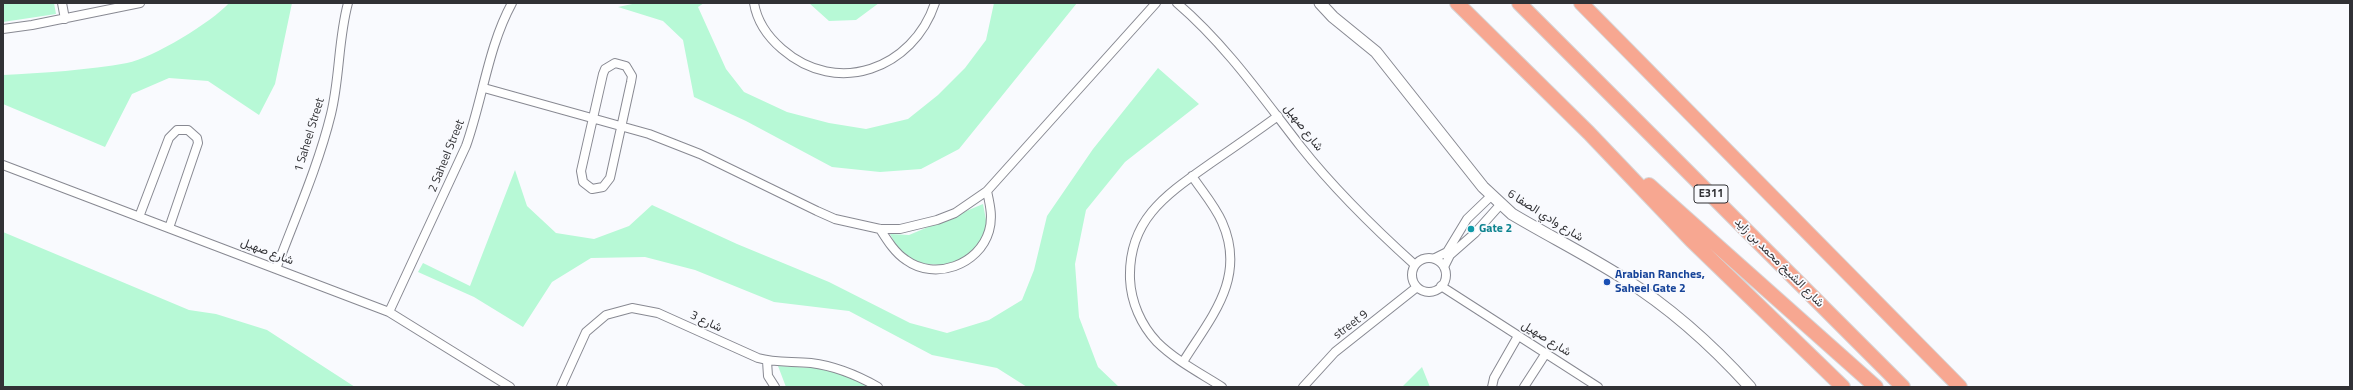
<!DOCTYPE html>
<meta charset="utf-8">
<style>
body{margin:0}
#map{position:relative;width:2353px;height:390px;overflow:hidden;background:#f9fafe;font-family:"Titillium Web",sans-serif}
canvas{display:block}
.frame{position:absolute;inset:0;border:4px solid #313135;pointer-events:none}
</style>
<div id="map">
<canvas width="2353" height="390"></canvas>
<div class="frame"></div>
</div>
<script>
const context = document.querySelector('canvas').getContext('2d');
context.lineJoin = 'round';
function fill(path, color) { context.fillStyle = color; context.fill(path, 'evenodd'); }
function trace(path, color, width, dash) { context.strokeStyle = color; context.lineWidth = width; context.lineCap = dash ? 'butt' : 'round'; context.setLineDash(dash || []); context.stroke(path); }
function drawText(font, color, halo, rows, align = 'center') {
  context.font = font + ' "Titillium Web",Vazirmatn,sans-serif'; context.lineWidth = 3.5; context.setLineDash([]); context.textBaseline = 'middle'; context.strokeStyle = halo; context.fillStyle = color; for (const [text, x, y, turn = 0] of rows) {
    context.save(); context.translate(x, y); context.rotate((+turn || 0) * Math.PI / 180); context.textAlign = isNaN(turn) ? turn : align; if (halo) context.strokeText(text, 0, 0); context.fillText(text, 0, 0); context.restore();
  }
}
fill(new Path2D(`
 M 3,3 L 54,3 L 56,14 L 3,22 Z
 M 229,3 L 292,3 L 275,84 L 259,115 L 208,81 L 169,78 L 132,94 L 105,147 L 3,104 L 3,75 C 41,73 90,70 127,63 C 153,58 212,22 229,3 Z
 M 637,3 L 704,3 L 698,7 L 726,69 L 744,92 L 787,112 L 829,123 L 866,129 L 908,119 L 938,95 L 965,68 L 986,40 L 994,3 L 1077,3 L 959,149 L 921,169 L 880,172 L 832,167 L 746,121 L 694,97 L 683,40 L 663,21 L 618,7 Z
 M 809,3 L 879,3 L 856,20 L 829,21 Z
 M 1158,68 L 1199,104 L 1125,162 L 1086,210 L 1075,264 L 1079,317 L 1098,367 L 1119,387 L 1027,387 L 997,368 L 932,355 L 849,311 L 774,302 L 695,270 L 645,257 L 591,258 L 552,282 L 523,327 L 474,297 L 418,272 L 423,263 L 470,286 L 515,170 L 527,206 L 556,233 L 594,239 L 629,226 L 652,205 L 737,244 L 829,282 L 910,323 L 947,333 L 989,320 L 1022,300 L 1034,270 L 1047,216 L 1093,149 Z
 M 983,204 L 987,225 L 978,246 L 960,261 L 940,265 L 916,263 L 898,249 L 890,234 L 909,235 Z
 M 3,232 L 189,310 L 216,314 L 267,330 L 355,387 L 3,387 Z
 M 778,366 L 832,369 L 869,387 L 786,387 Z
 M 1422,367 L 1430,387 L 1402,387 Z`), '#b7f9d6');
const street = new Path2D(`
 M 62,3 L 65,19
 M 754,3 C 757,21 768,37 782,49 C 837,97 913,69 935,3
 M 1177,3 C 1226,45 1262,97 1301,147 C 1335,190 1374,228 1415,265
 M 3,29 L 32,25 L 140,3
 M 615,63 L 626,66 L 632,76 L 631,82 L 610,178 L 603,187 L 592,189 L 583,182 L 581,171 L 603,74 L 605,69 Z
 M 484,88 L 649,134 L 700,154 L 817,211 L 835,219 L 880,229 L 900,229 L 937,220 L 955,213 L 987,191 L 1156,3
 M 3,165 L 389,312 L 510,387
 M 139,217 L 169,138 L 177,130 L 188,130 L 197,138 L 198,143 L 169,228
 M 880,229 C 887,240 895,253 906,260 C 935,281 979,265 989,231 C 993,217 990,205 987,191
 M1412 275a17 17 0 1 1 34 0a17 17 0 1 1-34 0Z
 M 1435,258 L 1447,252 L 1467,219 L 1491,196
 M 1444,267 L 1450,255 L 1475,233 L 1500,205
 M 276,269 C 295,218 318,167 331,114 C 340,77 338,40 348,3
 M 1441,286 L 1598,387
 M 389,312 L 466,146 C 483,98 488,47 512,3
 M 767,361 L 768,376 L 775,387
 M 1183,362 C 1211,317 1247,278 1222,222 C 1215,206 1202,191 1192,176
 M 561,387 L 586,332 L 606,315 L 632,308 L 658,313 L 758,358 C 775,363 793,361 811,363 C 835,366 857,375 878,387
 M 1222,387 C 1200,373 1175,360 1157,342 C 1141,325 1131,302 1130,279 C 1128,219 1167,194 1211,163 C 1233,148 1256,132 1278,116
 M 1303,387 L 1335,352 L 1417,287
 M 1492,387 L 1494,378 L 1518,336
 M 1524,387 L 1546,353`);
const secondary = new Path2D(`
 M 1320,3 L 1333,17 L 1376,52 L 1483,187 L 1512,214 C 1549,236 1587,255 1623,278 C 1671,308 1712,345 1750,387`);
const highway = new Path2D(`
 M 1457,3 L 1589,133 L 1691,240 L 1843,387
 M 1519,3 L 1903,387
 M 1581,3 L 1960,387
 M 1649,185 L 1876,387`);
trace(street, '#888992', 10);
trace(secondary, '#888992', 13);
trace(highway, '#d6d6d7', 16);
trace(street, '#fff', 8);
trace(secondary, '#fff', 11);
trace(highway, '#f7a791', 14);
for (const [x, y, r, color] of [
 [1471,229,4,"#0f9aa8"],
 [1607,282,4,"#1a4fb4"]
]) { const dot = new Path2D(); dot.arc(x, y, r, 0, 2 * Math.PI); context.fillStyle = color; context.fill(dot); trace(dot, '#f9fafe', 1.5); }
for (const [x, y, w] of [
 [1711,194,34]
]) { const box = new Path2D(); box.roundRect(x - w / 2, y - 9, w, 18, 3); context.fillStyle = '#f9fafe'; context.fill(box); trace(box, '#313135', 1); }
drawText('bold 11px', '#313135', null, [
 ["E311",1711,194]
]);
drawText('12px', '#313135', '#f9fafe', [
 ["شارع صهيل",1303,128,52],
 ["1 Saheel Street",310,135,-73],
 ["2 Saheel Street",447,156,-68],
 ["شارع وادي الصفا 6",1545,216,32],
 ["شارع صهيل",267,252,21],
 ["شارع الشيخ محمد بن زايد",1779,263,45],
 ["3 شارع",706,322,25],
 ["street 9",1351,325,-37],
 ["شارع صهيل",1546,339,32]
]);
drawText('bold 12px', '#0d838f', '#f9fafe', [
 ["Gate 2",1479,229]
], 'left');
drawText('bold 12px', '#164399', '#f9fafe', [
 ["Arabian Ranches,",1615,275],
 ["Saheel Gate 2",1615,289]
], 'left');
</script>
